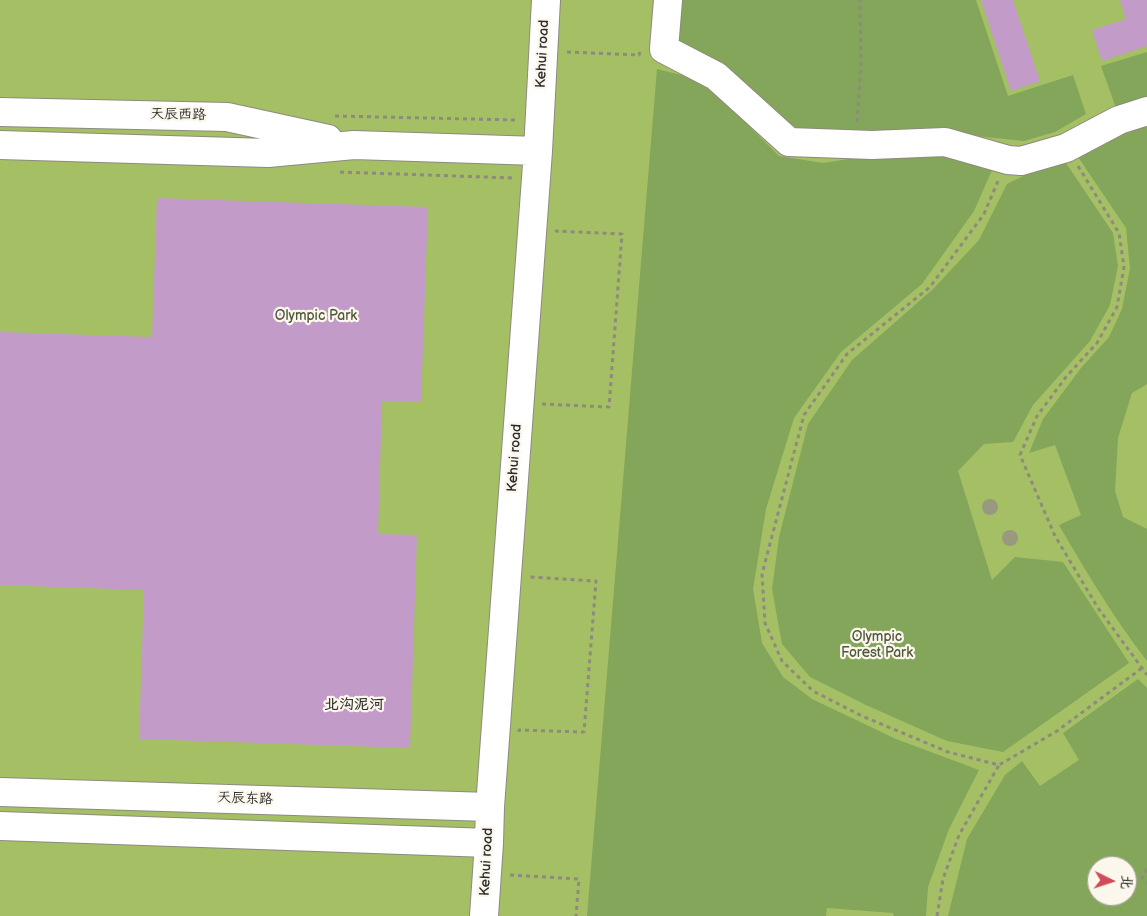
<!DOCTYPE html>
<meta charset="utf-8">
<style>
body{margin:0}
#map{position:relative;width:1147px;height:916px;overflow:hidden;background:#f2ead2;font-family:"Balsamiq Sans","LXGW WenKai TC",sans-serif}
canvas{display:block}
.north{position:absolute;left:1087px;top:856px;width:50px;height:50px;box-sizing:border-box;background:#fbf7ec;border:1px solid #a8a59f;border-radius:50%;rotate:94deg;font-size:14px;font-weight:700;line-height:20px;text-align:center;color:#2b2b2b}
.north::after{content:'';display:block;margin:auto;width:18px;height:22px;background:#d1495b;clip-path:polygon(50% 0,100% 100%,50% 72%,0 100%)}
</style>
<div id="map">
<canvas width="1147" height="916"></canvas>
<div class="north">北</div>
</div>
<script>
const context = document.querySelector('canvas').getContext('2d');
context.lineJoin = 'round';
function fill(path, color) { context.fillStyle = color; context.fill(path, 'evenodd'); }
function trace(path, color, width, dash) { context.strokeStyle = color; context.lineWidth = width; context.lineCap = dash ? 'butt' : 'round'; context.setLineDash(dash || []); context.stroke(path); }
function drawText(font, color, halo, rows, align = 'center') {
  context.font = font + ' "Balsamiq Sans","LXGW WenKai TC",sans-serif'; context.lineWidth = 4.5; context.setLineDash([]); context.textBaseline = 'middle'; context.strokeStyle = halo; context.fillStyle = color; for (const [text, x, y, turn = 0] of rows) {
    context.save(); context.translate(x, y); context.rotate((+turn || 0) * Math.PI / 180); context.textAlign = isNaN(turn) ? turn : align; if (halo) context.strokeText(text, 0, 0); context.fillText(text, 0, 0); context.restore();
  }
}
fill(new Path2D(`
 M 0,0 L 1147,0 L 1147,916 L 0,916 ZM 1097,866 L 1127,866 L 1127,896 L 1097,896 Z`), '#a5bf65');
fill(new Path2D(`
 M 682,0 L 976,0 L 1008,96 L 1073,75 L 1086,114 L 1055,132 L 1024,141 L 947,133 L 791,132 L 678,46 Z
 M 1147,52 L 1147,99 L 1116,108 L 1101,66 Z
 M 657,69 L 697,79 L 741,118 L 779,156 L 823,163 L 931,146 L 996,161 L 974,211 L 922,284 L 841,352 L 794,418 L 766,509 L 753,589 L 762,643 L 783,677 L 812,699 L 896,739 L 979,770 L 949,829 L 928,887 L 926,916 L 894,916 L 893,913 L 827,908 L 826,916 L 587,916 Z
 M 1147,119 L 1147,384 L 1132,393 L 1118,438 L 1115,491 L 1123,517 L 1147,529 L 1147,661 C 1114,618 1086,572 1059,525 L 1081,515 L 1055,445 L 1029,453 L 1043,419 L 1081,368 L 1109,337 L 1122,309 L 1130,268 L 1126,228 L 1074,151 Z
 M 1062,157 L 1113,233 L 1118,266 L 1110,305 L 1090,341 L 1033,405 L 1013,442 L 984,444 L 958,471 L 992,580 L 1015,557 L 1063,562 L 1129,663 L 1003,752 L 947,741 L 866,705 L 810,677 L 782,644 L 772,589 L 779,537 L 808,424 L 852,360 L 933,289 L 979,240 L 1007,184 Z
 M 1138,679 L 1147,688 L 1147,916 L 948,916 L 967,839 L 1005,775 L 1022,761 L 1040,786 L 1079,760 L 1063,733 ZM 1097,866 L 1127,866 L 1127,896 L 1097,896 Z`), '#84a65a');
fill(new Path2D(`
 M 981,0 L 1013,0 L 1040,81 L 1011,91 Z
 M 1120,0 L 1147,0 L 1147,46 L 1102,61 L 1092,30 L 1126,19 Z
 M 157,198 L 428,207 L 421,402 L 382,401 L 378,534 L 417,535 L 410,748 L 139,739 L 144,590 L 0,585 L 0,332 L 152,337 Z`), '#c29bc8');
const minor = new Path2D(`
 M 668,0 L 664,49 L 716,76 L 789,142 L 872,145 L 945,142 L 1008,160 L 1021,161 L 1066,148 L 1119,120 L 1147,111
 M 0,112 L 227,117 L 328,139
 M 0,145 L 268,153 L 354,145 L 538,151
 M 0,792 L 490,807
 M 0,826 L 489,843
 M 484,916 L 489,843 L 490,807 L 538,151 L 546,0`);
trace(minor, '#8e8a7e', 30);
trace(new Path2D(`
 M 567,52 L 639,55 L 640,52
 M 335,116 L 516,120
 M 857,122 L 861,66 L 860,0
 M 1078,166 L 1119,233 L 1124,267 L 1117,307 L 1097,343 L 1066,377 L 1037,416 L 1020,455 L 1055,536 L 1098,608 L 1147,675
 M 340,172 L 514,178
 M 998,181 L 984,214 L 930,287 L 847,354 L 804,415 L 762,574 L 765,623 L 782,661 L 813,691 L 862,716 L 948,752 L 999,765 L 1057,731 L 1142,668
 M 542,404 L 609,407 L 622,234 L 555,231
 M 519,732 L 519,730 L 584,732 L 596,581 L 529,577
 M 1147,869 L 1142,878 L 1147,883
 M 510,875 L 579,879 L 576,916
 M 937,916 L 943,879 L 959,835 L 999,765`), '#8e8a7e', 3, [4, 4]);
trace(minor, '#fff', 28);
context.fillStyle = '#999980';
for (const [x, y] of [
 [990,507],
 [1010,538]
]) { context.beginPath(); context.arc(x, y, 8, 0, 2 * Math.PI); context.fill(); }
drawText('14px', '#2b2b2b', '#fbf7ec', [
 ["Kehui road",543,54,-87],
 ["天辰西路",178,115,1],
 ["Kehui road",515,458,-86],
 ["天辰东路",245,799,2],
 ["Kehui road",487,862,-87]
]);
drawText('14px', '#50573c', '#fbf7ec', [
 ["Olympic Park",316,316],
 ["Olympic",877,637],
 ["Forest Park",877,653]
]);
drawText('bold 15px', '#2b2b2b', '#fbf7ec', [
 ["北沟泥河",354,705]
]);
</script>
